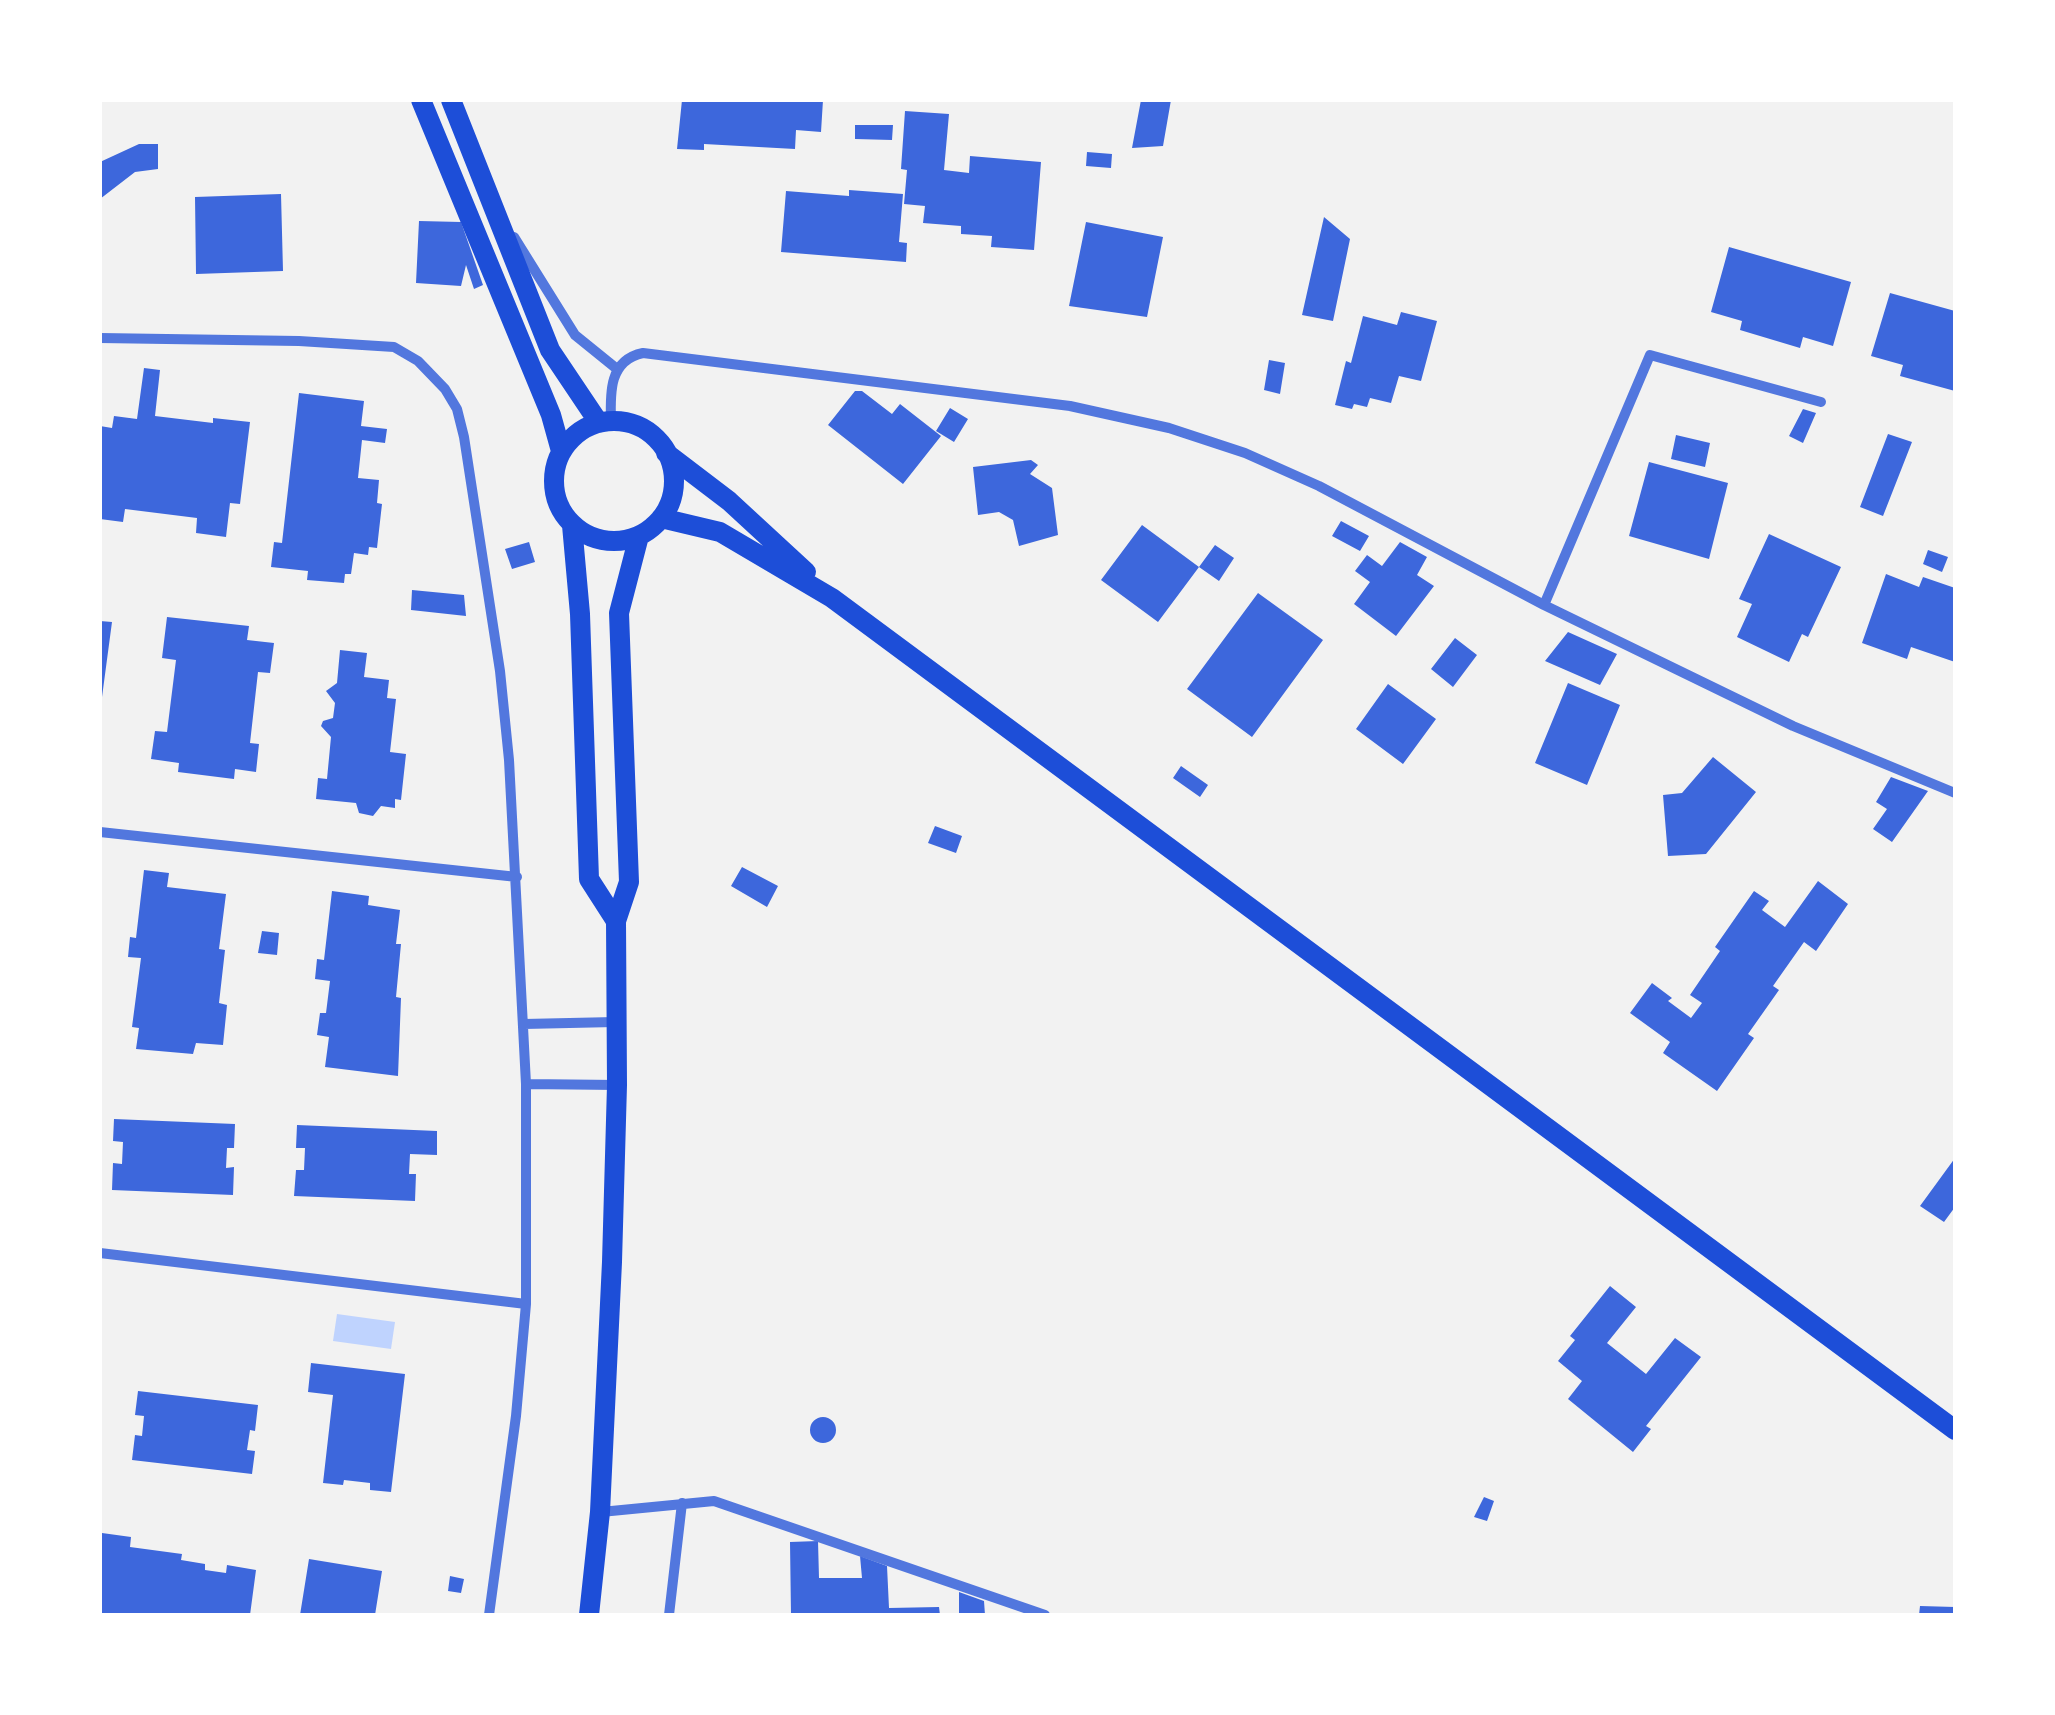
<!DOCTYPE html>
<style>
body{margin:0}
#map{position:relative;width:2055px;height:1715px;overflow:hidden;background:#f2f2f2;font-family:"Archivo Narrow",sans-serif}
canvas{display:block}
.frame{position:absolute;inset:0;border:102px solid #fff;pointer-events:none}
</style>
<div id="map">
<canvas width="2055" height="1715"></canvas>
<div class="frame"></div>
</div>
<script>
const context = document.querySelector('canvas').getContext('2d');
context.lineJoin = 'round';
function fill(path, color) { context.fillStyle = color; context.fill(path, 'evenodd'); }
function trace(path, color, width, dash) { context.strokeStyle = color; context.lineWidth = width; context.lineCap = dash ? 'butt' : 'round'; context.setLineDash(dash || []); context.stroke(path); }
fill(new Path2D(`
 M 337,1314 L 395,1322 L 391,1349 L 333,1341 Z`), '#bfd3fe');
fill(new Path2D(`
 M 682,100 L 823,100 L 821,132 L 796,130 L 795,149 L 704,144 L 704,150 L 677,149 Z
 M 1141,100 L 1171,100 L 1163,146 L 1132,148 Z
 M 905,111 L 949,114 L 944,170 L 969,173 L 970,156 L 1041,162 L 1034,250 L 991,247 L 992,236 L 961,234 L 961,226 L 923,223 L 925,206 L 904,204 L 907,170 L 901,169 Z
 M 855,125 L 893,125 L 892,140 L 855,139 Z
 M 139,144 L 158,144 L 158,169 L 135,172 L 100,199 L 100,162 Z
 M 1087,152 L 1112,154 L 1111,168 L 1086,166 Z
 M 849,190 L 903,194 L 899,242 L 907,243 L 906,262 L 781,252 L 786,191 L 849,196 Z
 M 281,194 L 283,271 L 196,274 L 195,197 Z
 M 1324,217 L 1350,239 L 1333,321 L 1302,315 Z
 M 419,221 L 461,222 L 483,285 L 474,289 L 466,265 L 461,286 L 416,283 Z
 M 1086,222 L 1163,237 L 1147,317 L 1069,306 Z
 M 1729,247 L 1851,282 L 1833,346 L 1803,337 L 1800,348 L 1740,330 L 1742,321 L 1711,312 Z
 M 1890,293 L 1955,311 L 1955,391 L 1900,376 L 1903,365 L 1871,356 Z
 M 1401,312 L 1437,321 L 1421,381 L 1399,376 L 1391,403 L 1370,398 L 1367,407 L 1354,404 L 1352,409 L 1335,405 L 1346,361 L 1351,363 L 1363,316 L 1397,325 Z
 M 1269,360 L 1285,363 L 1280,394 L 1264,390 Z
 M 144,368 L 160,370 L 155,416 L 213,423 L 213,418 L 250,422 L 240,504 L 230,503 L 226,537 L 196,533 L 197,518 L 125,509 L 123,522 L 100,519 L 100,426 L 112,428 L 114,416 L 137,419 Z
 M 855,391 L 862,391 L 892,414 L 900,404 L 941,436 L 903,484 L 828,425 Z
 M 299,393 L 364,401 L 361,426 L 387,429 L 385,443 L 362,440 L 358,478 L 379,480 L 377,503 L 382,504 L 377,548 L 369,547 L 368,555 L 354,553 L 351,574 L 345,574 L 344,583 L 307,580 L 308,571 L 271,567 L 274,542 L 282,543 Z
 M 950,408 L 968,419 L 954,442 L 936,431 Z
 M 1803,409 L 1816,413 L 1803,443 L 1789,436 Z
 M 1888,434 L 1912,442 L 1883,516 L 1860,507 Z
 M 1676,435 L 1710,443 L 1705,467 L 1671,459 Z
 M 1031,460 L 1038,465 L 1030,474 L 1052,488 L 1058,535 L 1019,546 L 1013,520 L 999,512 L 978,515 L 973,467 Z
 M 1649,462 L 1728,483 L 1709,559 L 1629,536 Z
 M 1341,521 L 1369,536 L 1360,551 L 1332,536 Z
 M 1142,525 L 1199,567 L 1158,622 L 1101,580 Z
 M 1769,534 L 1841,567 L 1808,637 L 1802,634 L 1789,662 L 1737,637 L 1752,604 L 1739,599 Z
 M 529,542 L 535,562 L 512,569 L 505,549 Z
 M 1400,542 L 1427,557 L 1417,575 L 1434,586 L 1396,636 L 1354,604 L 1370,582 L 1355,571 L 1367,555 L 1382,566 Z
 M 1215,545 L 1234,558 L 1219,581 L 1199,567 Z
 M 1928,550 L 1948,557 L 1942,572 L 1923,564 Z
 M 1886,574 L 1919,587 L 1923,577 L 1955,588 L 1955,662 L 1911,647 L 1907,659 L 1862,643 Z
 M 412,590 L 464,595 L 466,616 L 411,610 Z
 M 1258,593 L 1323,640 L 1252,737 L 1187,689 Z
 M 167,617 L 249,626 L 247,640 L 274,643 L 270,673 L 258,672 L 250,743 L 259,744 L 256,772 L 235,769 L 234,779 L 178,772 L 179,763 L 151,759 L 155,731 L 167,732 L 176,660 L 162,658 Z
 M 100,621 L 112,622 L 102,697 L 100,697 Z
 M 1568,632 L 1617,654 L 1600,685 L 1545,661 Z
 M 1455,638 L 1477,655 L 1453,687 L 1431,669 Z
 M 340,650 L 367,653 L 364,677 L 389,680 L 387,698 L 396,699 L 390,752 L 406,754 L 401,800 L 395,799 L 395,808 L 381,806 L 373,816 L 359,813 L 356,803 L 316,799 L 318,778 L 327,779 L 331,737 L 321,726 L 323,721 L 333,718 L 335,703 L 326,691 L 337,683 Z
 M 1568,683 L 1620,705 L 1587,785 L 1535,763 Z
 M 1388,684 L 1436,719 L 1403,764 L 1356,729 Z
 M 1713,757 L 1756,792 L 1706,854 L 1668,856 L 1663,795 L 1682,793 Z
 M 1181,766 L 1208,785 L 1200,797 L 1173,778 Z
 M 1891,777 L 1928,791 L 1892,842 L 1873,829 L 1887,809 L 1876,802 Z
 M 935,826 L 962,836 L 956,853 L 928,843 Z
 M 742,867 L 778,886 L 767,907 L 731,886 Z
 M 144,870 L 169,873 L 167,887 L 226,894 L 219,949 L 225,950 L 219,1003 L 227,1005 L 223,1045 L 196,1043 L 193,1054 L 136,1049 L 139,1028 L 132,1027 L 141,958 L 128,957 L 130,937 L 136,938 Z
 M 1818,881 L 1848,904 L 1816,951 L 1804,942 L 1773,986 L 1779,990 L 1748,1034 L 1754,1038 L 1717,1091 L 1663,1053 L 1670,1042 L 1630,1013 L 1652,983 L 1672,998 L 1668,1001 L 1691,1018 L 1702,1003 L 1690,995 L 1720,951 L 1715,947 L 1754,891 L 1769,901 L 1762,910 L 1785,927 Z
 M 332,891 L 369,896 L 368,905 L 400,910 L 396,944 L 401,944 L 396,997 L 401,998 L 398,1076 L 325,1067 L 329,1037 L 317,1035 L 320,1013 L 326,1013 L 330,981 L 315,979 L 317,959 L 324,960 Z
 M 262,931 L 279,933 L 277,955 L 258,953 Z
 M 114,1119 L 235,1124 L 234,1148 L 227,1148 L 226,1168 L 234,1167 L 233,1195 L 112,1190 L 113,1163 L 122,1164 L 123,1142 L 113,1141 Z
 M 297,1125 L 437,1131 L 437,1155 L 410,1154 L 409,1174 L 416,1174 L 415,1201 L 294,1196 L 296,1170 L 304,1170 L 305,1148 L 296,1148 Z
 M 1955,1158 L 1955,1207 L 1944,1222 L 1920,1206 Z
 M 1610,1286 L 1636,1307 L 1607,1343 L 1646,1374 L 1675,1338 L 1701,1357 L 1646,1426 L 1651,1429 L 1633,1452 L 1568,1399 L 1582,1381 L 1558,1361 L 1575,1340 L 1570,1336 Z
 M 311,1363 L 405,1374 L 391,1492 L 370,1490 L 370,1483 L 344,1480 L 343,1485 L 323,1483 L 333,1395 L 308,1392 Z
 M 138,1391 L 258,1405 L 255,1431 L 250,1430 L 247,1450 L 255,1451 L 252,1474 L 132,1460 L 135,1435 L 142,1436 L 144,1416 L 135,1415 Z
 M810 1430a13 13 0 1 1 26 0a13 13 0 1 1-26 0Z
 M 1484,1497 L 1494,1501 L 1487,1521 L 1474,1517 Z
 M 102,1533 L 131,1537 L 130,1547 L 182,1554 L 181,1560 L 205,1564 L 205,1570 L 226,1573 L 227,1565 L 256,1570 L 250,1615 L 100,1614 Z
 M 818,1541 L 819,1578 L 862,1578 L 860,1556 L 887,1566 L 889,1608 L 939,1607 L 940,1615 L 791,1615 L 790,1542 Z
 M 309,1559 L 382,1571 L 375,1615 L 300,1615 Z
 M 450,1576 L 464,1579 L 461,1593 L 448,1591 Z
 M 959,1592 L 984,1601 L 985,1615 L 959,1615 Z
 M 1920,1606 L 1955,1607 L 1955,1615 L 1919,1615 Z`), '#3d67dc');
trace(new Path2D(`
 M 514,237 L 575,335 L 617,369
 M 100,338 L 299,341 L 394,347 L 418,361 L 445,389 L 457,409 L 464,437 L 500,671 L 509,760 L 526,1084 L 526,1304 L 516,1416 L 489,1615
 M 611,421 C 610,393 609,360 643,353 L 1070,406 L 1169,428 L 1245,453 L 1319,486 L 1544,605 L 1793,726 L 1955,793
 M 1544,605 L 1650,355 L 1821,402
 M 100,832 L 517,877
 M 524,1024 L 615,1022
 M 526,1084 L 617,1085
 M 100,1253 L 526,1304
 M 601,1512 L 714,1501 L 1045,1615
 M 669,1615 L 682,1503`), '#5277de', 10);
trace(new Path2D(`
 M 421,100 L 551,415 L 561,451
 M 451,100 L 550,350 L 599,423
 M554 481a60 60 0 1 1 120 0a60 60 0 1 1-120 0Z
 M 666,453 L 729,501 L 806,572
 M 661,518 L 720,532 L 832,598 L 1955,1430
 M 572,525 L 580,614 L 589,879 L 616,921
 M 589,1615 L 600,1512 L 612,1262 L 617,1085 L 616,921 L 629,882 L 619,613 L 639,536`), '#1d4ed8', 20);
</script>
